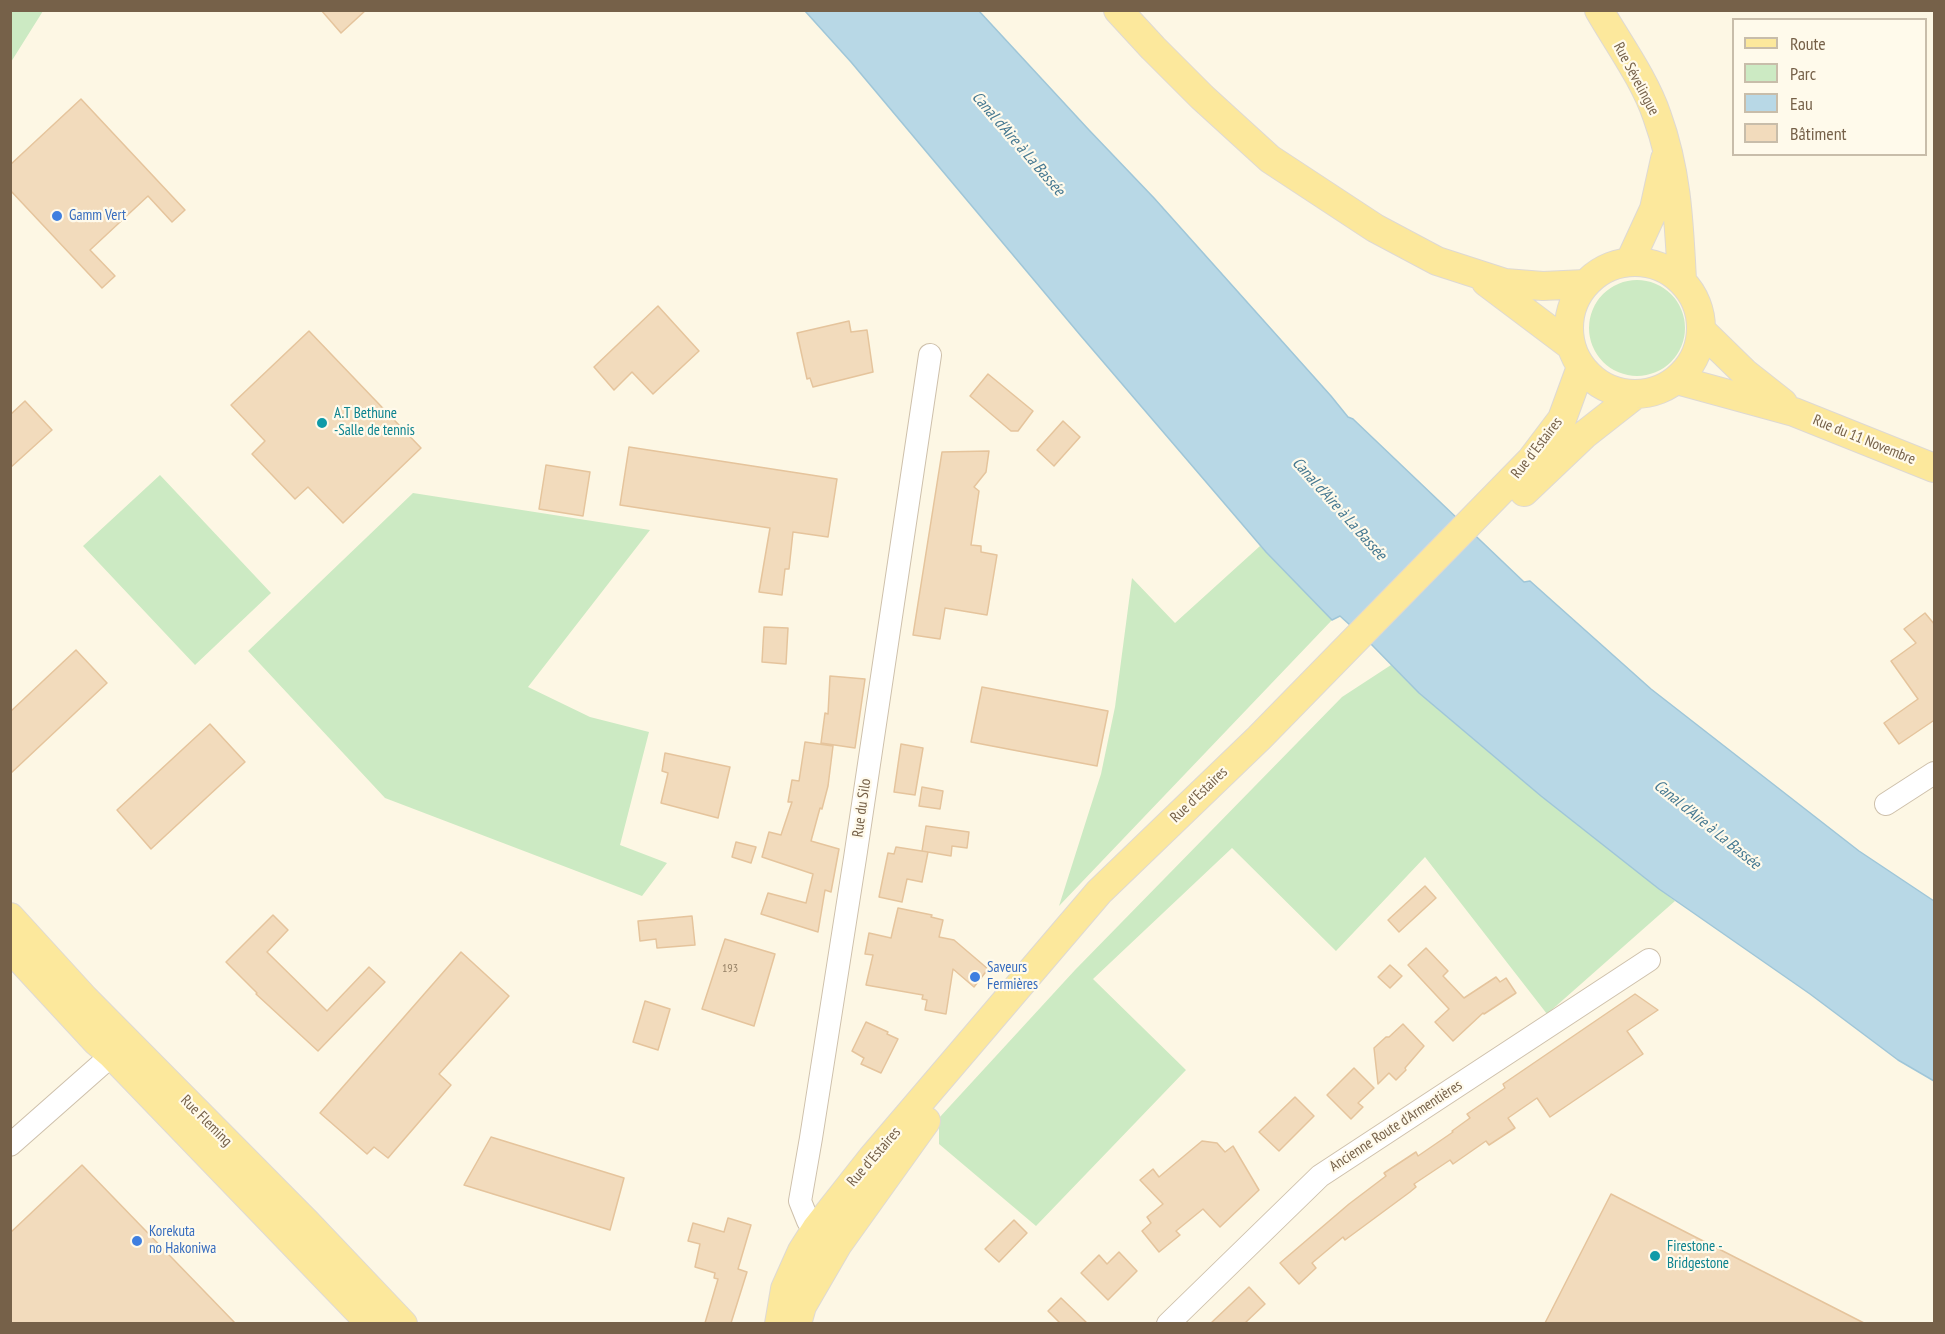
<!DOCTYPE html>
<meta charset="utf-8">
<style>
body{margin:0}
#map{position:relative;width:1945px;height:1334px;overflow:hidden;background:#fdf7e4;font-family:"PT Sans Narrow",sans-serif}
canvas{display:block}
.frame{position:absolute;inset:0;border:12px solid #766149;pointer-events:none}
.legend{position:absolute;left:1732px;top:18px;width:195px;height:138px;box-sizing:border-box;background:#fffaeb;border:2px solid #c8bdaa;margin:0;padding:8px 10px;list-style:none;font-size:18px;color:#766149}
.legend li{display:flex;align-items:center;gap:12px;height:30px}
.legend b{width:30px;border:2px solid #c8bdaa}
</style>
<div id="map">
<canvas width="1945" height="1334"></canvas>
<div class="frame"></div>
<ul class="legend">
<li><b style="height:8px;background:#fce89c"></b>Route</li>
<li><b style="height:16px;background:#cceac3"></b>Parc</li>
<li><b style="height:16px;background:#b8d8e6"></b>Eau</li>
<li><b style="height:16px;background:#f2dbbc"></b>Bâtiment</li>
</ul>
</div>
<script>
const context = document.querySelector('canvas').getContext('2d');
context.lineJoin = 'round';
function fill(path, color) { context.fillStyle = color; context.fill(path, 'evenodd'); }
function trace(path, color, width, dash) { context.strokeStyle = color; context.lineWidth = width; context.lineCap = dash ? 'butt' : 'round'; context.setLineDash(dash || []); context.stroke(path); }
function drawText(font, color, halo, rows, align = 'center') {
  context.font = font + ' "PT Sans Narrow",sans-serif'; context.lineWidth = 4.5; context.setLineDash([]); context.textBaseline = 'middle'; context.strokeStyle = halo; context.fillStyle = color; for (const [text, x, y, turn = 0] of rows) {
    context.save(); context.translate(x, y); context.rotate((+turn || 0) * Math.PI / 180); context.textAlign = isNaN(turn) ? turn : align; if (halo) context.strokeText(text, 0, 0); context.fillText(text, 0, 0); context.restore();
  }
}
fill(new Path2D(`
 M 11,10 L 43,11 L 11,62 L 10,11 Z
 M1589 328a48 48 0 1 1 96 0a48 48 0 1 1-96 0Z
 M 160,475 L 271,593 L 195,665 L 83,546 Z
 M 413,493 L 650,530 L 528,687 L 590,717 L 649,732 L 620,845 L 667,863 L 642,896 L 385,798 L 248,651 Z
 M 1260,546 L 1332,620 L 1059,906 L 1101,774 L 1115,707 L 1132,578 L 1175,623 Z
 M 1391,665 L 1419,693 L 1541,796 L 1675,901 L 1547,1014 L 1425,857 L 1336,951 L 1232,848 L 1093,979 L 1186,1070 L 1036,1226 L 939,1144 L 939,1118 L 1075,970 L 1342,697 Z`), '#cceac3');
const water = new Path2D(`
 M 805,11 L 979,11 L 1089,130 L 1154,198 L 1331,396 L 1348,417 L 1353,419 L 1524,582 L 1530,581 L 1651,689 L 1859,851 L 1934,901 L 1934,1081 L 1898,1060 L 1810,994 L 1659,889 L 1541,796 L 1419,693 L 1371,644 L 1340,616 L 1332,620 L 1266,552 L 1081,336 L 851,62 Z`);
fill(water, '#b8d8e6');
trace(water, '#9fc6d8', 1.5);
const building = new Path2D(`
 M 321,10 L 366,10 L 341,33 Z
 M 81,99 L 185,210 L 172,222 L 148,196 L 90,250 L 115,276 L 102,288 L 10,190 L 10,165 Z
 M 658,306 L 699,351 L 653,394 L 632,372 L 614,390 L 594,367 Z
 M 849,321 L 851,332 L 867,330 L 873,372 L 813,387 L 810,378 L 807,379 L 797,333 Z
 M 309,331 L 421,448 L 343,523 L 308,487 L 295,499 L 252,454 L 265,441 L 231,405 Z
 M 988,374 L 1033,411 L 1018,431 L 1011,431 L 970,396 Z
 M 25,401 L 52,430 L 10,468 L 10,415 Z
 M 1063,421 L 1080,437 L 1054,466 L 1037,450 Z
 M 629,447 L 837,479 L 828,537 L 793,532 L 789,569 L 785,569 L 782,595 L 759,592 L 770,528 L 620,505 Z
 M 989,451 L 986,472 L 974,487 L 979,491 L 971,545 L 981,546 L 981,552 L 997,555 L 987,615 L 945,608 L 940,639 L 913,635 L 942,452 Z
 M 546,465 L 590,472 L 583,516 L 539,509 Z
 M 1925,613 L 1935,625 L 1935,723 L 1933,721 L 1899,744 L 1884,723 L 1918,699 L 1891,661 L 1916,643 L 1904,629 Z
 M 764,627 L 788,628 L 786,664 L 762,662 Z
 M 76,650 L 107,683 L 10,774 L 10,712 Z
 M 830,676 L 865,679 L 855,748 L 821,743 L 825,713 L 828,714 Z
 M 982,687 L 1108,711 L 1097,766 L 971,742 Z
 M 210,724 L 245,762 L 151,849 L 117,810 Z
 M 805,742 L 833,746 L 828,786 L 822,809 L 820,808 L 811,841 L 839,849 L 831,892 L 825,890 L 818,932 L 761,914 L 768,893 L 806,903 L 813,874 L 762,857 L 769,832 L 781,835 L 792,802 L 788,802 L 792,780 L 799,781 Z
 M 901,744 L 923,748 L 915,795 L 894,792 Z
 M 665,753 L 730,767 L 718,818 L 661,803 L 668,773 L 662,771 Z
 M 922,787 L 943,791 L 940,809 L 919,806 Z
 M 926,826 L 969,832 L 967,848 L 952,846 L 951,856 L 922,851 Z
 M 736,842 L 756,847 L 751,863 L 732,857 Z
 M 896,847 L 928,852 L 922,882 L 907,879 L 902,902 L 879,897 L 888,853 L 894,854 Z
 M 1425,886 L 1436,898 L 1399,932 L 1388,920 Z
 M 898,908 L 932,915 L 931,917 L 943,920 L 939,937 L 954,940 L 988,969 L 974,987 L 953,969 L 946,1014 L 925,1010 L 927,1000 L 922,999 L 923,995 L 866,985 L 873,955 L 865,954 L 869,933 L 891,938 Z
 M 273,915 L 288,930 L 267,952 L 327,1011 L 369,967 L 385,982 L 318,1051 L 256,994 L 257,993 L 226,962 Z
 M 692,916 L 695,945 L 657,948 L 656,939 L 640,941 L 638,921 Z
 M 725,939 L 775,954 L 754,1026 L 702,1009 Z
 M 1426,948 L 1448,971 L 1443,976 L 1464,998 L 1496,977 L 1500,982 L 1506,978 L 1516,993 L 1484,1014 L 1483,1013 L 1453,1041 L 1435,1022 L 1449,1009 L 1408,965 Z
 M 461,952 L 509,996 L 439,1074 L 451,1085 L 388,1158 L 374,1147 L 367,1154 L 320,1113 Z
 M 1390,965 L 1402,976 L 1390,988 L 1378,977 Z
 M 1635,994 L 1658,1010 L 1627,1031 L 1643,1054 L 1550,1117 L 1537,1098 L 1508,1118 L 1515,1128 L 1489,1145 L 1486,1141 L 1453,1164 L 1450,1160 L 1414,1184 L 1416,1187 L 1410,1192 L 1345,1240 L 1343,1237 L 1312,1263 L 1316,1268 L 1299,1284 L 1280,1263 L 1349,1204 L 1386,1176 L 1384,1173 L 1416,1152 L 1418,1156 L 1453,1132 L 1452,1131 L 1470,1118 L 1467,1114 L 1505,1088 L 1503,1084 Z
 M 645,1001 L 670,1009 L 658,1050 L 633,1042 Z
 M 866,1022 L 888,1032 L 887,1034 L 898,1039 L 881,1073 L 861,1064 L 864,1058 L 852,1051 Z
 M 1403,1024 L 1424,1046 L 1405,1068 L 1406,1070 L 1396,1080 L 1389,1073 L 1378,1084 L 1374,1048 L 1386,1037 L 1389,1037 Z
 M 1354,1068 L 1374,1088 L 1358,1103 L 1363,1107 L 1351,1119 L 1327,1095 Z
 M 1295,1097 L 1314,1116 L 1279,1151 L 1259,1132 Z
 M 491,1137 L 624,1178 L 610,1230 L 464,1185 Z
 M 1202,1141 L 1217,1143 L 1225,1152 L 1233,1146 L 1259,1190 L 1220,1227 L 1203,1209 L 1176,1231 L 1180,1235 L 1159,1252 L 1142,1231 L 1151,1223 L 1147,1217 L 1163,1204 L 1140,1180 L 1153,1169 L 1159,1177 Z
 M 82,1165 L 235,1323 L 10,1323 L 10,1233 Z
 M 1611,1194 L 1864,1323 L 1545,1323 Z
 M 728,1218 L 751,1225 L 738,1269 L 747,1272 L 731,1323 L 705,1323 L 718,1279 L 714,1278 L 715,1273 L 695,1267 L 700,1244 L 688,1241 L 693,1223 L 724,1232 Z
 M 1014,1220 L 1027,1233 L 999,1262 L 985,1249 Z
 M 1119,1252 L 1137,1271 L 1108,1300 L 1081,1273 L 1099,1255 L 1107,1264 Z
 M 1249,1287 L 1265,1304 L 1245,1323 L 1211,1323 Z
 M 1061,1298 L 1087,1323 L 1060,1323 L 1048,1311 Z`);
fill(building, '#f2dbbc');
trace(building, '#e5c49c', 1.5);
const minor = new Path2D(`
 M 1886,804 L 1934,773
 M 10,1145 L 112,1055
 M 829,1238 L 816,1229 L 808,1221 L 800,1201 L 811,1138 L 855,858 L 930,355
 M 1168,1324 L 1320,1176 L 1649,960`);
const major = new Path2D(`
 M 1118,10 L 1153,48 L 1202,97 L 1270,159 L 1375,228 L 1437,261 L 1505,283 L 1543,286 L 1585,284
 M 1599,10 C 1618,43 1645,80 1657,116 C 1677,171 1679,222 1682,280
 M 1630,261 L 1654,209 L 1665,159
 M1569 328a66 66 0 1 1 132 0a66 66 0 1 1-132 0Z
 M 1486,282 L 1571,346
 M 1702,331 L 1745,373 L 1783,403
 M 1677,380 L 1794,412 L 1934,468
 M 1524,492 L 1584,435 L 1635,395
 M 10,917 L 84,998 L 306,1222 L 403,1324
 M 10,948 L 97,1042 L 112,1055 L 371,1324
 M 779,1324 L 785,1289 L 802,1251 L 816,1229 L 872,1158 L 1099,892 L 1259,738 L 1531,460 L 1562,419 L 1581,367
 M 797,1324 L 802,1306 L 838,1244 L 926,1121`);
trace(minor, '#cec0ab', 24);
trace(major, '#ded9d3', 30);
trace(minor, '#fff', 22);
trace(major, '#fce89c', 28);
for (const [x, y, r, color] of [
 [57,216,6,"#3f7fe0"],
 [322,423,6,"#0f9aa8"],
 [975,977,6,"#3f7fe0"],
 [137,1241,6,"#3f7fe0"],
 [1655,1256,6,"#0f9aa8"]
]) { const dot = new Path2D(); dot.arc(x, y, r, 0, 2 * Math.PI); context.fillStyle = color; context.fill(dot); trace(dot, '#fffaeb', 2); }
drawText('12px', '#958066', null, [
 ["193",730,969]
]);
drawText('15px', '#766149', '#fffaeb', [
 ["Rue Sévelingue",1636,79,62],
 ["Rue du 11 Novembre",1864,440,22],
 ["Rue d'Estaires",1537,448,-52],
 ["Rue d'Estaires",1199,795,-44],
 ["Rue du Silo",862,808,-82],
 ["Rue Fleming",206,1121,45],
 ["Ancienne Route d'Armentières",1396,1126,-33],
 ["Rue d'Estaires",874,1157,-49]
]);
drawText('15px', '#366cbe', '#fffaeb', [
 ["Gamm Vert",69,216],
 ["Saveurs",987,968],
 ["Fermières",987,985],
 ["Korekuta",149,1232],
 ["no Hakoniwa",149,1249]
], 'left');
drawText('15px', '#0d838f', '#fffaeb', [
 ["A.T Bethune",334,414],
 ["-Salle de tennis",334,431],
 ["Firestone -",1667,1247],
 ["Bridgestone",1667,1264]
], 'left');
drawText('italic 16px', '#457891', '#fffaeb', [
 ["Canal d'Aire à La Bassée",1018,144,49],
 ["Canal d'Aire à La Bassée",1339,509,48],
 ["Canal d'Aire à La Bassée",1707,825,39]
]);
</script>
